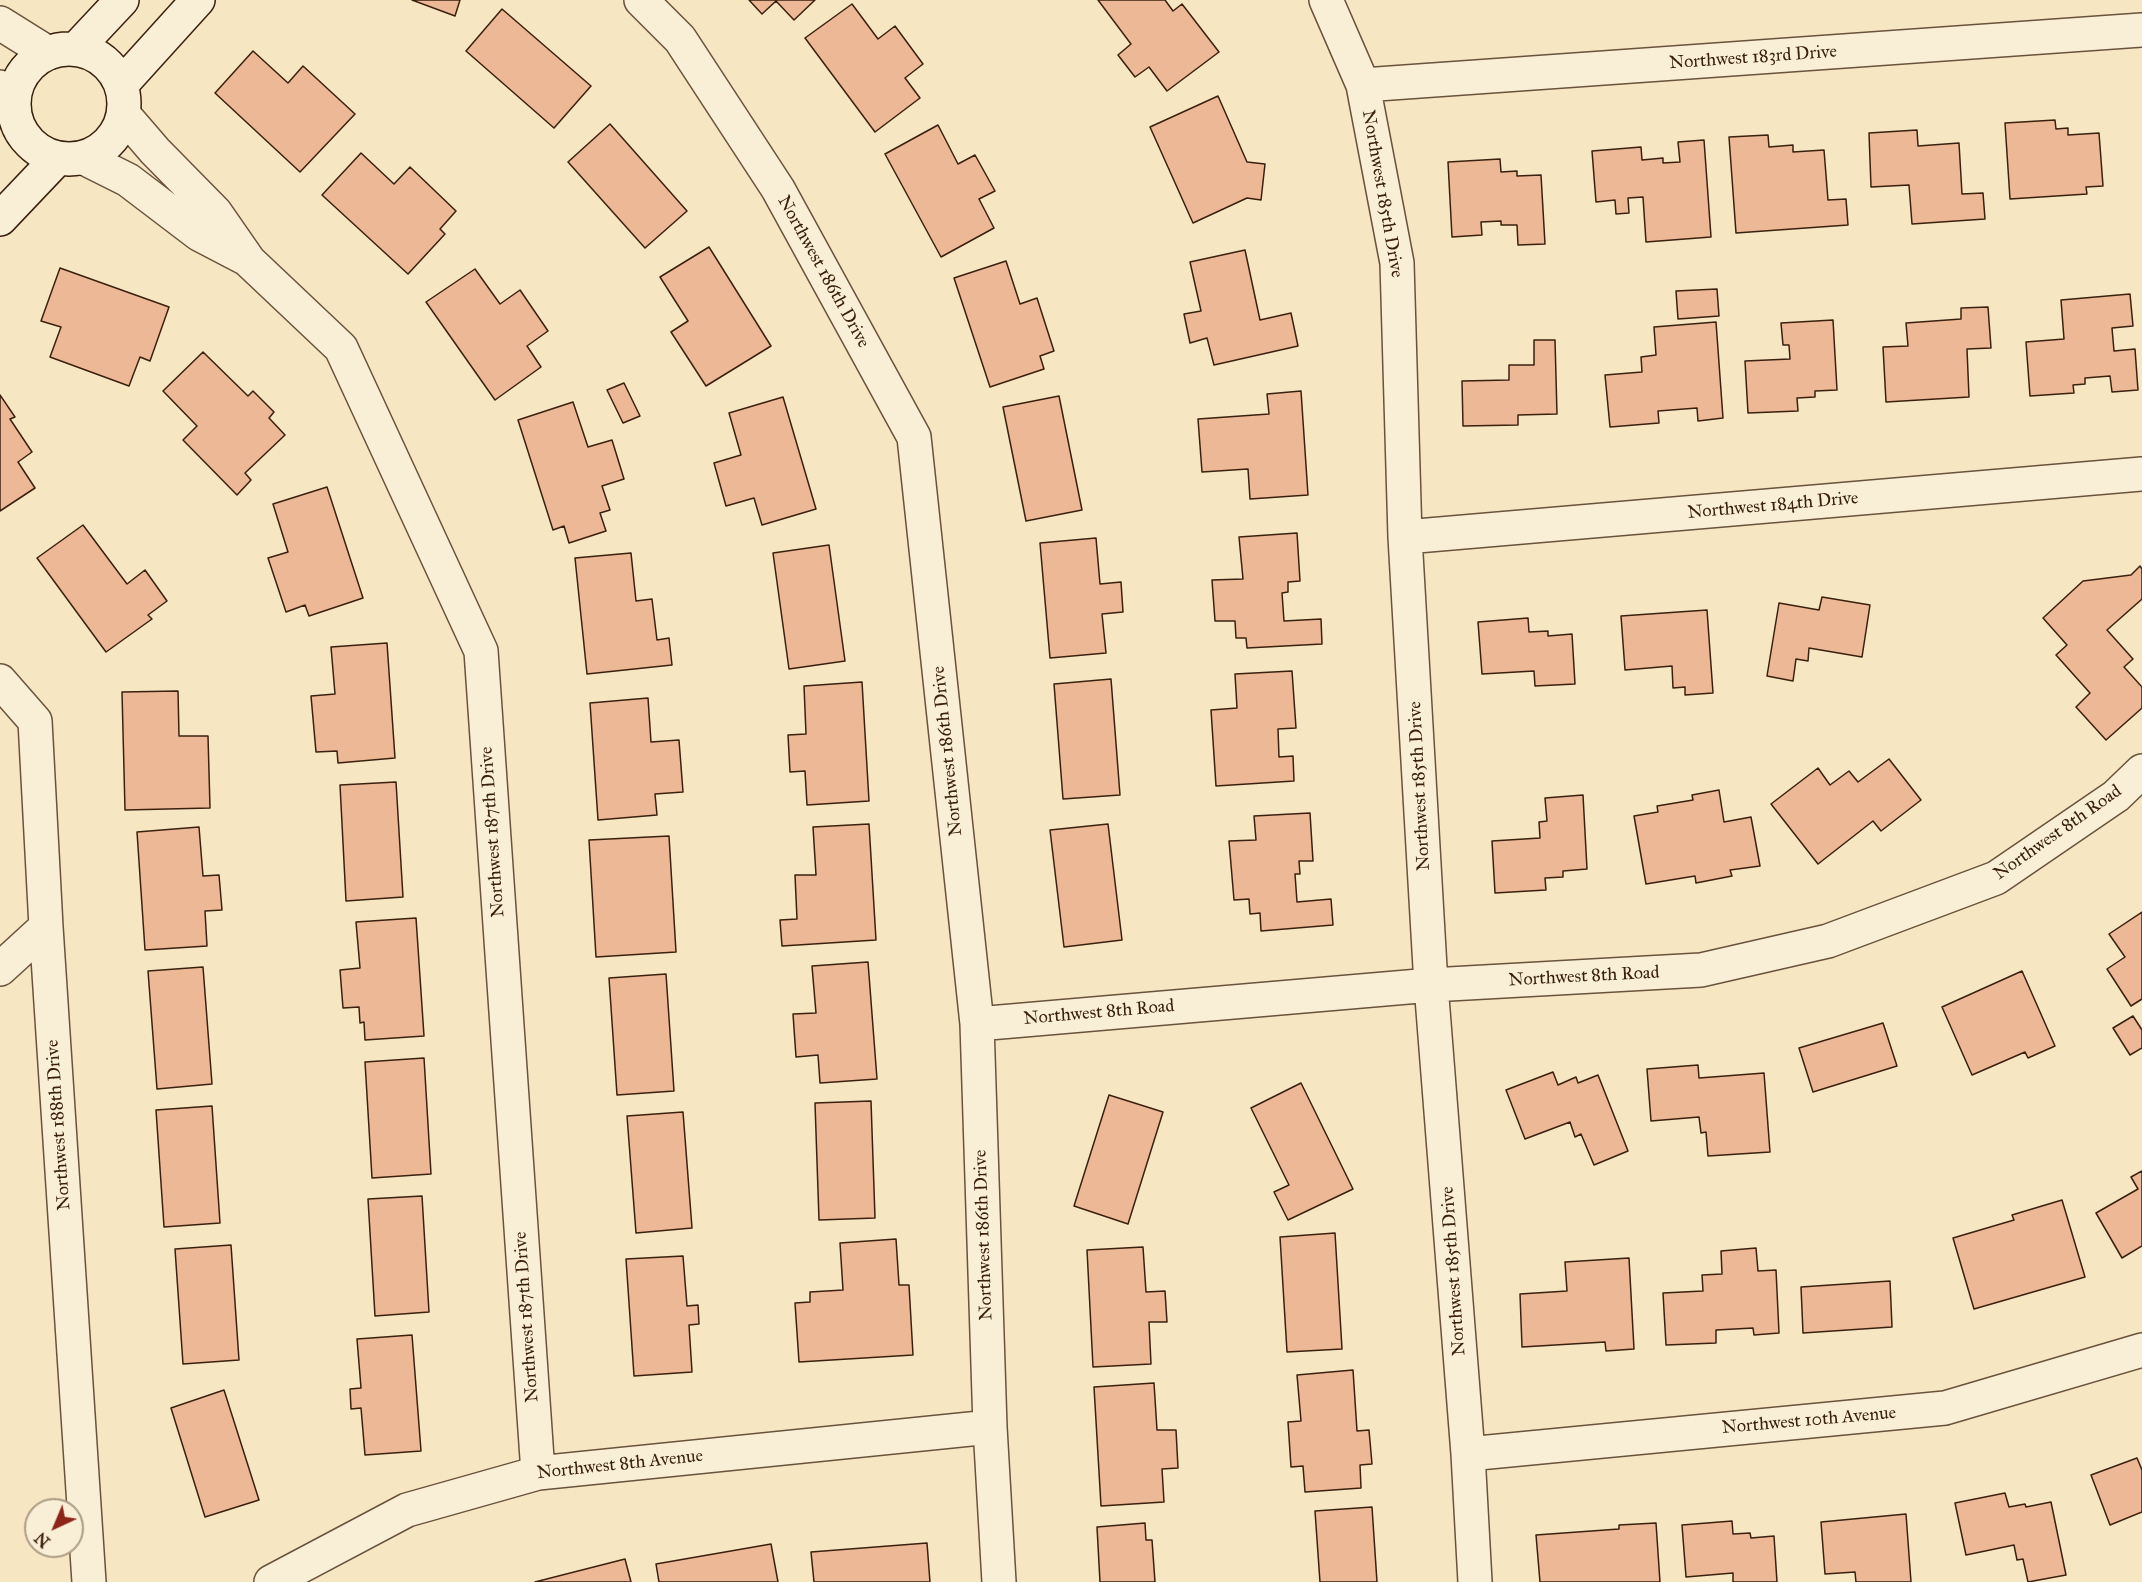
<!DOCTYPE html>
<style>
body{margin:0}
#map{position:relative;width:2142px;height:1582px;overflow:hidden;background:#f6e6c2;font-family:"IM FELL Great Primer",serif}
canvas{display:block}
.north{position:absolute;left:24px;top:1498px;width:60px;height:60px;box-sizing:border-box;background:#f9efd7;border:2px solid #ad9c87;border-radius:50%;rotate:224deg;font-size:16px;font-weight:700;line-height:24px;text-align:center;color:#3b200f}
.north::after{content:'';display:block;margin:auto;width:21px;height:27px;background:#8f2418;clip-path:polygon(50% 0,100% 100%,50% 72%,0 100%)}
</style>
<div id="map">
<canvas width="2142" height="1582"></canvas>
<div class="north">N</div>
</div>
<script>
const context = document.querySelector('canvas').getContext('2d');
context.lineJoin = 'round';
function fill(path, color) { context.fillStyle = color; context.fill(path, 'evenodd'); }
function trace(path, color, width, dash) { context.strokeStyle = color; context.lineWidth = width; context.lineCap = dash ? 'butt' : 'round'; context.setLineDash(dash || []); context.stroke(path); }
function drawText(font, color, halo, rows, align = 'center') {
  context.font = font + ' "IM FELL Great Primer",serif'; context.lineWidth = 5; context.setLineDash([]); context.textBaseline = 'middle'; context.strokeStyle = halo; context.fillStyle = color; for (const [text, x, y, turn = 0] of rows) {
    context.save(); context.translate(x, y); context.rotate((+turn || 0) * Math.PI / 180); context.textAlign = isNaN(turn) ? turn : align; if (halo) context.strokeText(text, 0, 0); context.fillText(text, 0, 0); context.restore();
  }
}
const building = new Path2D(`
 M 412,0 L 460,0 L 455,16 Z
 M 749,0 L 815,0 L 794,20 L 776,1 L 762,14 Z
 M 1098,0 L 1165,0 L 1173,11 L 1182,4 L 1219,52 L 1167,91 L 1149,67 L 1135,77 L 1118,55 L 1131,44 Z
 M 852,4 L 878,39 L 895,26 L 923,64 L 905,78 L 920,98 L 875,132 L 805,38 Z
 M 502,9 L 591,86 L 554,128 L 466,51 Z
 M 253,51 L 288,83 L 303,66 L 355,114 L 300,172 L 215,93 Z
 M 1218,96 L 1247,162 L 1265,164 L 1261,200 L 1247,198 L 1193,223 L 1150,127 Z
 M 2055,120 L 2056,129 L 2068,128 L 2068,135 L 2099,133 L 2103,186 L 2086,187 L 2087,194 L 2010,199 L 2005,123 Z
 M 610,124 L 687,211 L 645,248 L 568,162 Z
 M 938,125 L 958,164 L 975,155 L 995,191 L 979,199 L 994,228 L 941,257 L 885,154 Z
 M 1917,130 L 1918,146 L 1959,143 L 1962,194 L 1983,193 L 1985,219 L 1912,224 L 1909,185 L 1871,187 L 1869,133 Z
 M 1768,135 L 1769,147 L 1793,145 L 1793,152 L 1824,150 L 1828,200 L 1846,199 L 1848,225 L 1736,233 L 1729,137 Z
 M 1704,140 L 1711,237 L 1646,242 L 1643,197 L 1628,198 L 1629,213 L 1616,214 L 1615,200 L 1596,202 L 1592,151 L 1641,147 L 1642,160 L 1663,158 L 1663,163 L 1680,162 L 1678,142 Z
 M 361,153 L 394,184 L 410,167 L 456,211 L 440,229 L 445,234 L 408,274 L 322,195 Z
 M 1500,159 L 1501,172 L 1517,171 L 1517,176 L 1541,175 L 1545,244 L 1518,245 L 1517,225 L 1501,225 L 1501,221 L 1481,222 L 1482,235 L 1452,237 L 1448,162 Z
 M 709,247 L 771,346 L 706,386 L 671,332 L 688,321 L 660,277 Z
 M 1245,250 L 1260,320 L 1291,313 L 1298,346 L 1214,365 L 1207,338 L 1190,343 L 1184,314 L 1201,311 L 1190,262 Z
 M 1006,261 L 1020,304 L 1037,298 L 1054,351 L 1040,356 L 1044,369 L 990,387 L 954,278 Z
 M 60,268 L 169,307 L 150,361 L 140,357 L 129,386 L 50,357 L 61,327 L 41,321 Z
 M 475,269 L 500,304 L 520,290 L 548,331 L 527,346 L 541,367 L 495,400 L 426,302 Z
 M 1717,289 L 1719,316 L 1678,319 L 1676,291 Z
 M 2130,294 L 2133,326 L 2112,328 L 2114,351 L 2135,349 L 2138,390 L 2112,392 L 2110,376 L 2085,378 L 2085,384 L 2073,385 L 2074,393 L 2030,396 L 2026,342 L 2064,339 L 2061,300 Z
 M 1988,307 L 1991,348 L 1967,349 L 1969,397 L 1886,402 L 1883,347 L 1908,346 L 1906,323 L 1961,319 L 1961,308 Z
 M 1833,320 L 1837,390 L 1815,391 L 1815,397 L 1797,398 L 1798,411 L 1748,413 L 1745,361 L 1790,359 L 1789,345 L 1783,345 L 1781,323 Z
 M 1716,322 L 1723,418 L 1698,421 L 1697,408 L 1658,411 L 1659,423 L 1610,427 L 1605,375 L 1642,372 L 1641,357 L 1656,355 L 1654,327 Z
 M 1534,340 L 1555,340 L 1557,414 L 1518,415 L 1518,425 L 1463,426 L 1462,381 L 1509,380 L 1509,365 L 1534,365 Z
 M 203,352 L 248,396 L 253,391 L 274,412 L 269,418 L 285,435 L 245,473 L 251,480 L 237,495 L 183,440 L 197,426 L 163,391 Z
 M 624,383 L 640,416 L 623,423 L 607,390 Z
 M 1301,391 L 1308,495 L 1250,499 L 1248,469 L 1202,472 L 1198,419 L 1269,414 L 1267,394 Z
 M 0,395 L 15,417 L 10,419 L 32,452 L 18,462 L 35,488 L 0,511 Z
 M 1059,396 L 1082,510 L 1026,521 L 1003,407 Z
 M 783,397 L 816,509 L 762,525 L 754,498 L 726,506 L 714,463 L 741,455 L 729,413 Z
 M 573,402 L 588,447 L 612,440 L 624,479 L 602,486 L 610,510 L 600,513 L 606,531 L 569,543 L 564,526 L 553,530 L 518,420 Z
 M 327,487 L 363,598 L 309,616 L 305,605 L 286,612 L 268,558 L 288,552 L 273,504 Z
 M 83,525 L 127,584 L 145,570 L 167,601 L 148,615 L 152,619 L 106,652 L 37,558 Z
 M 1297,533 L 1300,581 L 1288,582 L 1288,592 L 1282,593 L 1284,621 L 1321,619 L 1322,644 L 1247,648 L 1246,638 L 1236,638 L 1235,621 L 1215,621 L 1212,580 L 1243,579 L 1239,537 Z
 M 1096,538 L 1100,584 L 1121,582 L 1123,612 L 1102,614 L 1106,653 L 1050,658 L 1040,543 Z
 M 829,545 L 845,661 L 789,669 L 773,553 Z
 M 631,553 L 636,601 L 652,599 L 657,640 L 669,638 L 672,665 L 587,674 L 575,558 Z
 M 2140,566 L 2142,569 L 2142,599 L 2107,630 L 2133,659 L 2124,667 L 2142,687 L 2142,708 L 2106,740 L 2076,707 L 2090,693 L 2056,655 L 2067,645 L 2043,618 L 2083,581 L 2131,575 Z
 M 1822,597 L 1870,605 L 1862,657 L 1809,648 L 1808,661 L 1796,659 L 1793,681 L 1767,676 L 1779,603 L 1819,610 Z
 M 1707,610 L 1713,693 L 1685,695 L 1685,687 L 1673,688 L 1672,666 L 1625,670 L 1621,616 Z
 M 1528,618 L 1529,632 L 1548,631 L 1548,636 L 1572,634 L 1575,684 L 1535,686 L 1534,671 L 1482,674 L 1478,622 Z
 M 387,643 L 395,758 L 338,763 L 337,751 L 316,752 L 311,696 L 335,694 L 331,647 Z
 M 1292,671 L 1296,728 L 1278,729 L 1279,757 L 1293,756 L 1294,781 L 1216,786 L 1211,710 L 1237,708 L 1235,674 Z
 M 1111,679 L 1120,795 L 1063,799 L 1054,684 Z
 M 862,682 L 869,801 L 807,805 L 805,771 L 790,772 L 788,735 L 806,734 L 804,686 Z
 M 178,691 L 179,736 L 208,736 L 210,808 L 125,810 L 122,692 Z
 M 648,698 L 651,742 L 679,740 L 683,792 L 655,794 L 657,815 L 598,820 L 590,703 Z
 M 1889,759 L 1921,800 L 1881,831 L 1873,821 L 1818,864 L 1771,804 L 1818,768 L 1830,785 L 1849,771 L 1858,782 Z
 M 396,782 L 403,897 L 346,901 L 340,785 Z
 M 1719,790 L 1724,822 L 1751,817 L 1760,866 L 1730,870 L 1732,876 L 1696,883 L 1695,876 L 1646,884 L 1634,816 L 1658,812 L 1657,806 L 1693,800 L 1692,795 Z
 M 1583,795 L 1587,869 L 1563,871 L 1563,877 L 1545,878 L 1546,890 L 1495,893 L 1492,841 L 1540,838 L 1539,822 L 1547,821 L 1545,798 Z
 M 1310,813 L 1313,861 L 1299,861 L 1300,874 L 1295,874 L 1297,902 L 1331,899 L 1333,925 L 1261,931 L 1260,913 L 1250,914 L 1249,899 L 1234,900 L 1229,841 L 1256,840 L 1254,816 Z
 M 869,824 L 876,940 L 782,946 L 780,920 L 797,919 L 795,875 L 816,875 L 813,827 Z
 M 1108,824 L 1122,940 L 1064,947 L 1050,830 Z
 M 199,827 L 203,876 L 219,875 L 222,910 L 205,911 L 207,946 L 145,950 L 137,832 Z
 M 669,836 L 676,952 L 596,957 L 589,840 Z
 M 2142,912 L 2142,999 L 2131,1006 L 2107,969 L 2125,957 L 2109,934 Z
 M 416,918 L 424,1036 L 365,1040 L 364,1022 L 360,1023 L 359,1007 L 343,1008 L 340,970 L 360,968 L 356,922 Z
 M 868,962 L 877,1079 L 820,1083 L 818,1055 L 796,1057 L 793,1014 L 816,1013 L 812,966 Z
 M 203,967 L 212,1084 L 157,1089 L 148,971 Z
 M 2022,971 L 2055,1046 L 2028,1058 L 2025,1052 L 1972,1075 L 1942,1007 Z
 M 666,974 L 674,1091 L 617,1095 L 609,978 Z
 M 2133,1016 L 2142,1030 L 2142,1048 L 2130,1055 L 2113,1028 Z
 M 1883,1023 L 1897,1066 L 1813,1092 L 1799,1048 Z
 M 424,1058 L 431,1174 L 372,1178 L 365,1062 Z
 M 1698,1065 L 1699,1078 L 1764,1073 L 1770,1152 L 1708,1156 L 1706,1132 L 1701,1133 L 1699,1117 L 1651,1121 L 1647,1069 Z
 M 1553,1072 L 1558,1085 L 1576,1077 L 1578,1083 L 1598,1075 L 1628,1151 L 1594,1165 L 1581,1134 L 1575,1137 L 1570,1122 L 1525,1139 L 1506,1090 Z
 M 1301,1083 L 1353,1189 L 1288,1220 L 1274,1192 L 1289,1185 L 1251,1108 Z
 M 1109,1095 L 1163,1112 L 1128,1224 L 1074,1206 Z
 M 871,1101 L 875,1218 L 819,1220 L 815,1103 Z
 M 212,1106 L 220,1223 L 164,1227 L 156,1110 Z
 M 683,1112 L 692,1228 L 636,1233 L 627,1116 Z
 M 2142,1171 L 2142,1246 L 2122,1258 L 2096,1213 L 2138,1189 L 2131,1177 Z
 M 422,1196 L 429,1312 L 375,1316 L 368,1199 Z
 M 2062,1200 L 2085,1277 L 1974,1309 L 1953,1238 L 2014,1220 L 2012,1215 Z
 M 1335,1233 L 1342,1349 L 1287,1352 L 1280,1237 Z
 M 896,1239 L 899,1285 L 909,1285 L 913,1355 L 799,1362 L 795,1303 L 810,1302 L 810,1292 L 843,1290 L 840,1243 Z
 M 231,1245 L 239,1360 L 183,1364 L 175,1249 Z
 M 1143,1247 L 1146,1292 L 1165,1291 L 1167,1322 L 1149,1322 L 1151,1364 L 1093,1367 L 1087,1250 Z
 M 1756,1248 L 1758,1271 L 1776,1270 L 1779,1333 L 1754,1335 L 1753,1328 L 1716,1330 L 1716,1343 L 1666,1345 L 1663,1293 L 1703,1291 L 1702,1275 L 1722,1274 L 1721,1251 Z
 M 683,1256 L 687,1306 L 698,1305 L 699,1324 L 689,1325 L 692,1372 L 634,1376 L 626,1259 Z
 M 1629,1258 L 1634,1349 L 1606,1351 L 1605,1342 L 1522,1347 L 1520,1294 L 1567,1291 L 1565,1262 Z
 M 1890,1281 L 1892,1327 L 1803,1333 L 1801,1287 Z
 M 412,1335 L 421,1451 L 365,1455 L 361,1408 L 351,1409 L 350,1389 L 361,1388 L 357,1339 Z
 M 1353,1370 L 1357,1431 L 1369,1430 L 1372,1464 L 1360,1465 L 1361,1488 L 1305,1492 L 1303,1466 L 1291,1467 L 1288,1422 L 1301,1421 L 1297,1375 Z
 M 1154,1383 L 1157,1430 L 1176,1430 L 1178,1468 L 1162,1469 L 1164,1502 L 1101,1506 L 1094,1387 Z
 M 224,1390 L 259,1500 L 205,1517 L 171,1408 Z
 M 2137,1458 L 2142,1470 L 2142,1512 L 2110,1525 L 2091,1475 Z
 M 2005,1493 L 2009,1507 L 2025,1504 L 2026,1507 L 2051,1502 L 2066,1575 L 2028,1582 L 2023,1559 L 2017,1560 L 2014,1545 L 1966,1555 L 1955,1503 Z
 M 1372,1507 L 1377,1582 L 1320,1582 L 1315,1511 Z
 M 1906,1514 L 1911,1582 L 1856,1582 L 1855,1572 L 1825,1574 L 1821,1522 Z
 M 1732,1521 L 1733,1534 L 1750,1533 L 1751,1538 L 1774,1536 L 1777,1582 L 1733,1582 L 1733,1573 L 1686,1577 L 1682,1525 Z
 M 1145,1523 L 1146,1540 L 1152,1540 L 1155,1582 L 1100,1582 L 1097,1527 Z
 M 1656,1523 L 1660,1582 L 1540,1582 L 1536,1535 L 1619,1529 L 1619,1525 Z
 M 927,1543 L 930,1582 L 814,1582 L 811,1552 Z
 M 771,1544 L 778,1582 L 659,1582 L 656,1564 Z
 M 625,1559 L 631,1582 L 535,1582 Z`);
fill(building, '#ecb896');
trace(building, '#3b200f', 1.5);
const street = new Path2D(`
 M 641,0 L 680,39 L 778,189 L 914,437 L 977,1024 L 990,1427 L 999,1582
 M 1326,0 L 1363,85 L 1397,263 L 1405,537 L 1431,985 L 1468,1454 L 1475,1582
 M 0,23 L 48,53
 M 1363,85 L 2142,30
 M 0,87 L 14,109
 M 124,115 L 155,151 L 215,212 L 249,261 L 341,348 L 481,651 L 538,1473
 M 84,158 L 128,180 L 199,234 L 245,258
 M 1405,537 L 2142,474
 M 0,681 L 35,721 L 46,927 L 89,1582
 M 0,969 L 46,927
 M 977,1024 L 1431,985 L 1701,970 L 1828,941 L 1996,878 L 2116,796 L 2142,771
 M 1468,1454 L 1945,1408 L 2142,1350
 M 271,1582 L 407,1510 L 538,1473 L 990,1427`);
const secondary = new Path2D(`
 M14 104a55 55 0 1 1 110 0a55 55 0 1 1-110 0Z
 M 76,49 L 122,0
 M 121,85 L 198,0
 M 0,219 L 57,159`);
trace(street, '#6a523c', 36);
trace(secondary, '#3b200f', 36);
trace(street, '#f9efd7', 33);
trace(secondary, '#f9efd7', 33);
drawText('18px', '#3b200f', '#f9efd7', [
 ["Northwest 183rd Drive",1753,58,-4],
 ["Northwest 185th Drive",1382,194,80],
 ["Northwest 186th Drive",823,272,61],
 ["Northwest 184th Drive",1773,506,-5],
 ["Northwest 186th Drive",948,751,-96],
 ["Northwest 185th Drive",1420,786,-93],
 ["Northwest 187th Drive",493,832,-94],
 ["Northwest 8th Road",2058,833,-35],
 ["Northwest 8th Road",1584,977,-3],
 ["Northwest 8th Road",1099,1013,-5],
 ["Northwest 188th Drive",59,1125,-94],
 ["Northwest 186th Drive",984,1235,-92],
 ["Northwest 185th Drive",1454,1271,-94],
 ["Northwest 187th Drive",527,1317,-94],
 ["Northwest 10th Avenue",1809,1421,-5],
 ["Northwest 8th Avenue",620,1465,-6]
]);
</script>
